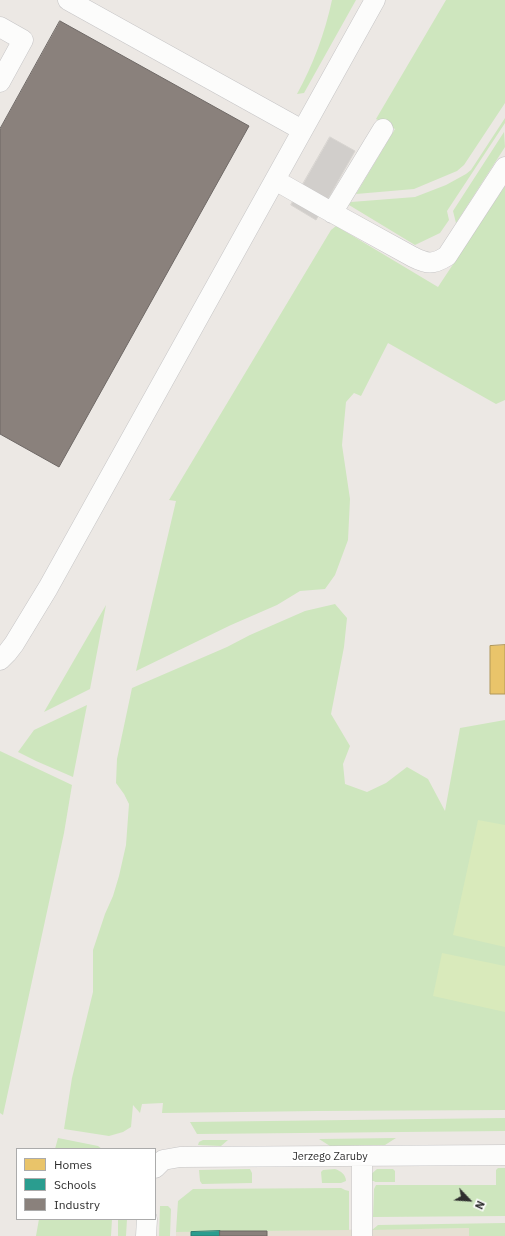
<!DOCTYPE html>
<style>
body{margin:0}
#map{position:relative;width:505px;height:1236px;overflow:hidden;background:#ece8e4;font-family:"IBM Plex Sans",sans-serif}
canvas{display:block}
.legend{position:absolute;left:16px;top:1148px;width:140px;height:72px;box-sizing:border-box;background:#fff;border:1px solid #ababab;margin:0;padding:5px 7px;list-style:none;font-size:12px;color:#2e2e2e}
.legend li{display:flex;align-items:center;gap:8px;height:20px}
.legend b{width:20px;border:1px solid #ababab}
.north{position:absolute;left:449px;top:1180px;width:40px;height:40px;-webkit-text-stroke:3px #fff;paint-order:stroke;rotate:115deg;font-size:11px;font-weight:700;line-height:16px;text-align:center;color:#2e2e2e}
.north::after{content:'';display:block;margin:auto;width:14px;height:18px;background:#2e2e2e;clip-path:polygon(50% 0,100% 100%,50% 72%,0 100%)}
</style>
<div id="map">
<canvas width="505" height="1236"></canvas>
<ul class="legend">
<li><b style="height:11px;background:#e9c46a"></b>Homes</li>
<li><b style="height:11px;background:#2a9d8f"></b>Schools</li>
<li><b style="height:11px;background:#8a817c"></b>Industry</li>
</ul>
<div class="north">N</div>
</div>
<script>
const context = document.querySelector('canvas').getContext('2d');
context.lineJoin = 'round';
function fill(path, color) { context.fillStyle = color; context.fill(path, 'evenodd'); }
function trace(path, color, width, dash) { context.strokeStyle = color; context.lineWidth = width; context.lineCap = dash ? 'butt' : 'round'; context.setLineDash(dash || []); context.stroke(path); }
function drawText(font, color, halo, rows, align = 'center') {
  context.font = font + ' "IBM Plex Sans",sans-serif'; context.lineWidth = 4; context.setLineDash([]); context.textBaseline = 'middle'; context.strokeStyle = halo; context.fillStyle = color; for (const [text, x, y, turn = 0] of rows) {
    context.save(); context.translate(x, y); context.rotate((+turn || 0) * Math.PI / 180); context.textAlign = isNaN(turn) ? turn : align; if (halo) context.strokeText(text, 0, 0); context.fillText(text, 0, 0); context.restore();
  }
}
fill(new Path2D(`
 M 469,1228 L 469,1236 L 176,1236 L 176,1232 Z`), '#e6e0d3');
fill(new Path2D(`
 M 332,0 L 356,0 L 304,93 L 297,94 C 313,65 325,33 332,0 Z
 M 446,0 L 505,0 L 505,103 L 464,165 L 457,171 L 414,189 L 356,194 L 395,129 L 376,119 Z
 M 505,118 L 505,123 L 447,211 L 449,220 L 440,233 L 415,245 L 349,205 L 351,202 L 415,197 L 446,185 L 466,174 L 471,170 Z
 M 504,132 L 505,147 L 456,223 L 453,211 Z
 M 505,186 L 505,400 L 496,404 L 388,343 L 361,396 L 354,393 L 346,402 L 342,445 L 350,499 L 348,540 L 335,575 L 325,589 L 300,591 L 277,605 L 231,625 L 136,671 L 176,501 L 169,500 L 331,230 L 336,226 L 438,287 Z
 M 335,604 L 347,618 L 344,647 L 331,714 L 350,746 L 343,764 L 345,784 L 367,792 L 386,783 L 407,767 L 428,779 L 445,811 L 460,728 L 505,720 L 505,1110 L 317,1111 L 162,1113 L 163,1103 L 142,1104 L 140,1113 L 133,1105 L 131,1127 L 123,1132 L 109,1136 L 64,1129 L 72,1078 L 93,992 L 93,950 L 105,914 L 113,896 L 119,876 L 126,845 L 129,804 L 124,794 L 116,783 L 117,759 L 132,688 L 227,647 L 250,635 L 305,611 Z
 M 106,605 L 90,689 L 44,712 Z
 M 87,705 L 73,777 L 36,761 L 18,752 L 34,730 Z
 M 0,751 L 72,785 L 64,833 L 3,1115 L 0,1113 Z
 M 505,1118 L 505,1131 L 197,1134 L 190,1122 Z
 M 58,1138 L 98,1146 L 102,1149 L 55,1149 Z
 M 396,1138 L 385,1145 L 330,1146 L 319,1139 Z
 M 203,1140 L 228,1140 L 221,1146 L 198,1145 L 199,1142 Z
 M 498,1168 L 505,1168 L 505,1216 L 373,1217 L 374,1189 L 376,1185 L 496,1185 L 496,1170 Z
 M 250,1169 L 252,1173 L 252,1183 L 202,1184 L 200,1181 L 199,1170 Z
 M 335,1169 C 341,1171 346,1175 346,1181 L 341,1183 L 322,1183 L 321,1172 L 323,1170 Z
 M 377,1169 L 393,1169 L 395,1171 L 395,1182 L 375,1182 L 374,1181 L 367,1181 L 369,1176 Z
 M 341,1188 L 345,1190 L 349,1191 L 349,1230 L 176,1232 L 178,1201 L 193,1189 Z
 M 160,1206 L 168,1206 L 171,1209 L 170,1236 L 159,1236 Z
 M 39,1219 L 112,1219 L 111,1236 L 36,1236 Z
 M 118,1219 L 127,1219 L 126,1236 L 118,1236 Z
 M 505,1223 L 505,1236 L 469,1236 L 469,1228 L 372,1230 L 378,1225 Z`), '#cee6be');
fill(new Path2D(`
 M 478,820 L 505,825 L 505,947 L 453,935 Z
 M 442,953 L 505,966 L 505,1012 L 433,996 Z`), '#d9eabb');
const homes = new Path2D(`
 M 505,645 L 505,694 L 490,694 L 490,646 Z`);
fill(homes, '#e9c46a');
trace(homes, '#b19758', 1);
const schools = new Path2D(`
 M 220,1231 L 220,1236 L 191,1236 L 191,1232 Z`);
fill(schools, '#2a9d8f');
trace(schools, '#2b7c72', 1);
const industry = new Path2D(`
 M 60,21 L 249,126 L 59,467 L 0,434 L 0,129 Z
 M 220,1231 L 267,1231 L 267,1236 L 220,1236 Z`);
fill(industry, '#8a817c');
trace(industry, '#6e6865', 1);
const building = new Path2D(`
 M 330,137 L 355,151 L 316,220 L 291,205 Z`);
fill(building, '#d1cecb');
trace(building, '#d7d4d0', 1);
const minor = new Path2D(`
 M 68,0 L 302,130
 M 0,27 L 23,40 L 0,82
 M 275,180 L 324,208 L 413,257 C 427,264 433,265 447,256 L 505,167
 M 332,213 L 383,129
 M 0,660 L 7,653 L 14,644 L 48,588 L 375,0
 M 155,1168 L 163,1160 L 180,1157 L 505,1155
 M 146,1236 L 147,1219
 M 362,1236 L 362,1156`);
trace(minor, '#c5c4c5', 21);
trace(minor, '#fcfcfb', 20);
drawText('11px', '#2e2e2e', '#fff', [
 ["Jerzego Zaruby",330,1157]
]);
</script>
